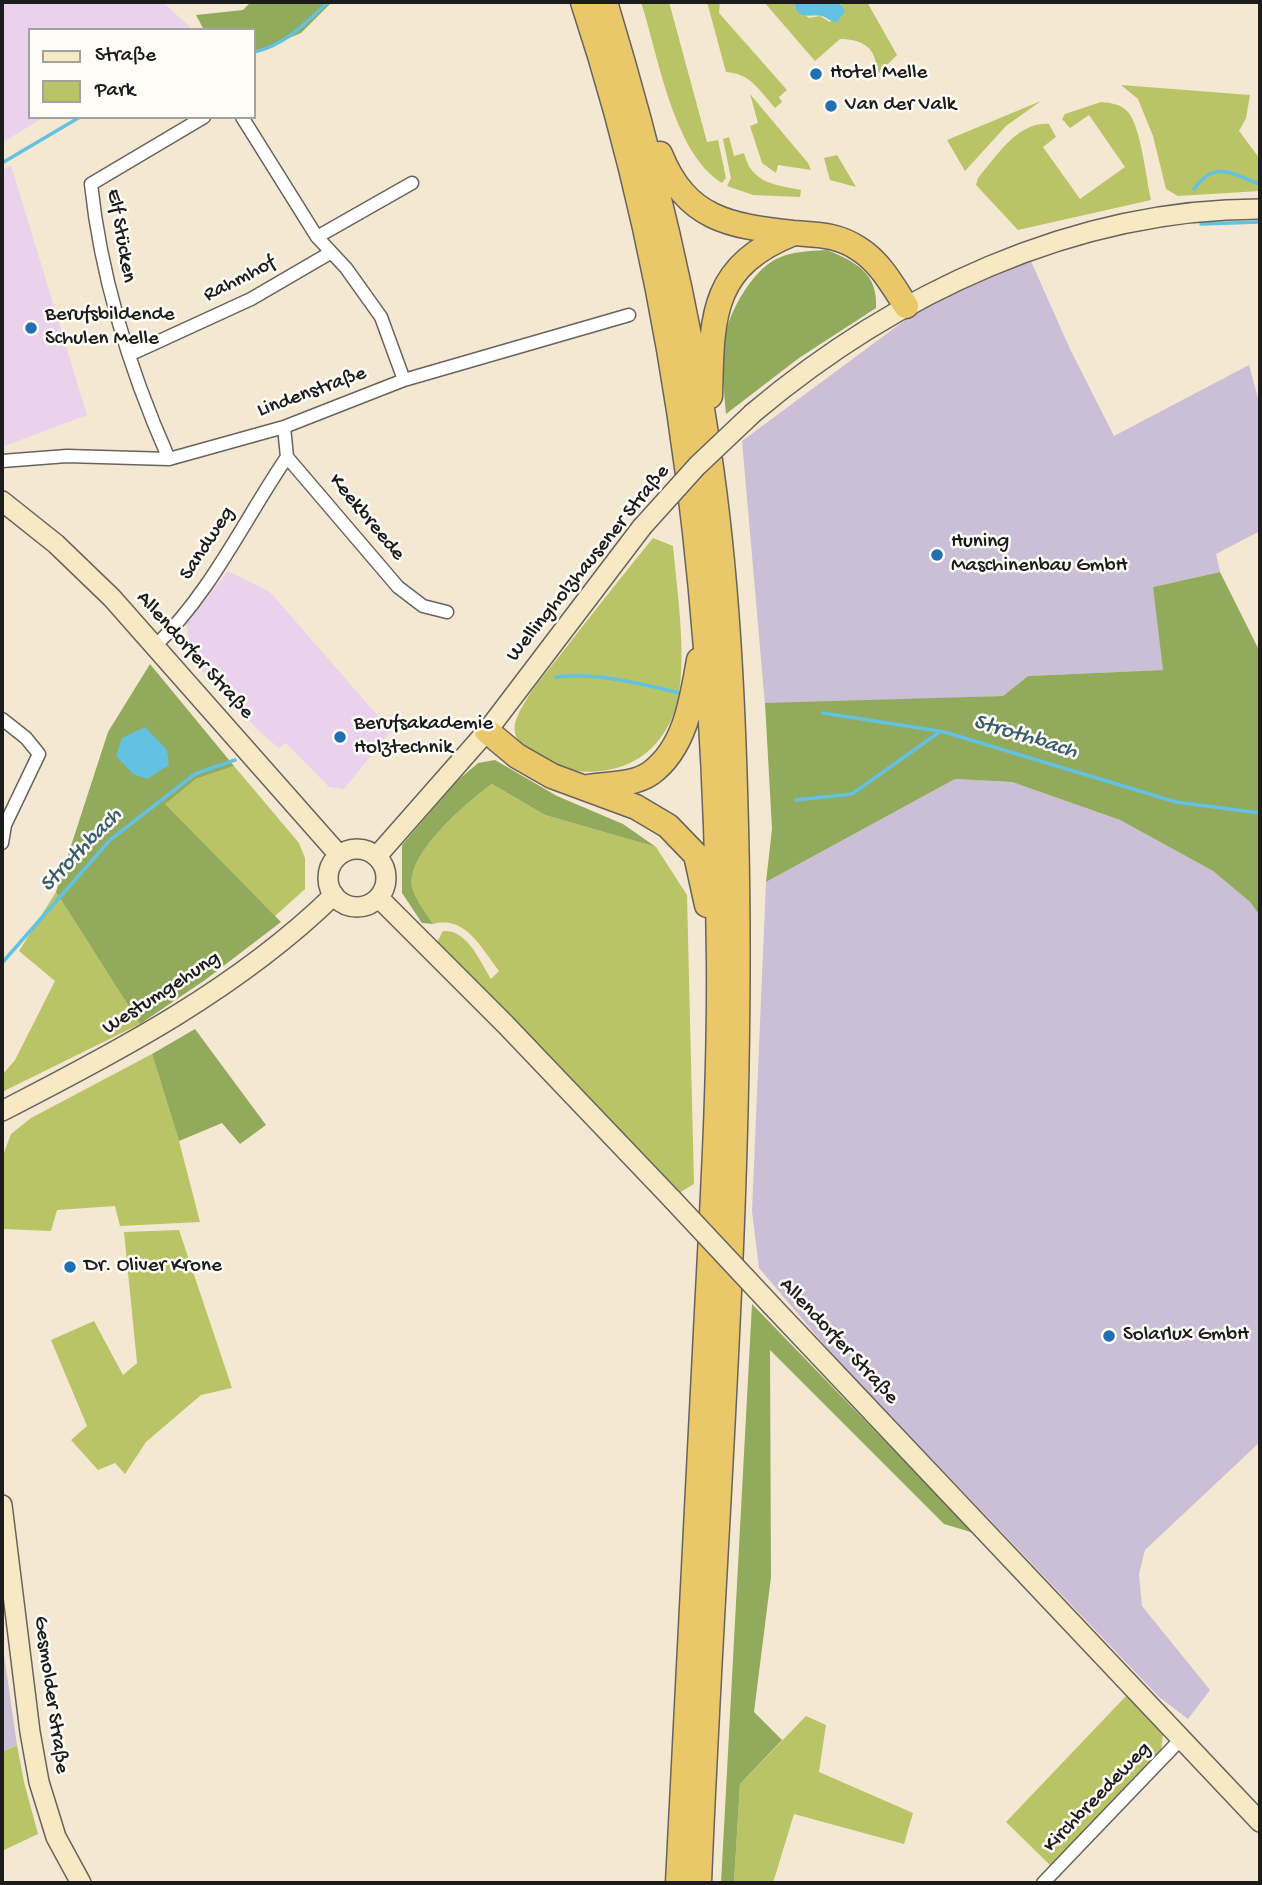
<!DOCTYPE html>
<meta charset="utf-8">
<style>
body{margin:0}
#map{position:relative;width:1262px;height:1885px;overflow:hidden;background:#f5e8d2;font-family:"Gochi Hand",sans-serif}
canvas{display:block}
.frame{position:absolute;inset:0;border:4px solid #1c1c1c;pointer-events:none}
.legend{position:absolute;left:28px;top:28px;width:228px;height:91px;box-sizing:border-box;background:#fdfcf7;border:2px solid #a3a29f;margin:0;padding:9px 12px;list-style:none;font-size:21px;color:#1c1c1c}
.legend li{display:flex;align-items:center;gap:14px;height:35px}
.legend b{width:35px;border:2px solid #a3a29f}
</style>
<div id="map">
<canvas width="1262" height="1885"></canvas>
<div class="frame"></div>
<ul class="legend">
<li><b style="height:9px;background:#f7e9c3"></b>Straße</li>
<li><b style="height:19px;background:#b8c466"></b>Park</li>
</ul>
</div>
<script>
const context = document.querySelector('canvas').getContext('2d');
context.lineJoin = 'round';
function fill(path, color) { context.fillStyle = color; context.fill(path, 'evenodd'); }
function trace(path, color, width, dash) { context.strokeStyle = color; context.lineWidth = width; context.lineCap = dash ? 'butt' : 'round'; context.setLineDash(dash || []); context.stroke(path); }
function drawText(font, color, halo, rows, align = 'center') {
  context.font = font + ' "Gochi Hand",sans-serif'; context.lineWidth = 5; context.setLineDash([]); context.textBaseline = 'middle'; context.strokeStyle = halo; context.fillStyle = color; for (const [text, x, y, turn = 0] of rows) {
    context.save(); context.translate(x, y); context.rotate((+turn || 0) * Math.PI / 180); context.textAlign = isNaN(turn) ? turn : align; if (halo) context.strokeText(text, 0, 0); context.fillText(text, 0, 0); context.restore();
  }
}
fill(new Path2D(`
 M 2,2 L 163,2 L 193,30 L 30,30 L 30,117 L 44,117 L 2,143 Z
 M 11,165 L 87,415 L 2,447 L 2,171 Z
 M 228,571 L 270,592 L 391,731 L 344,789 L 329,787 L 286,743 L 279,748 L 263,735 L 193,661 L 186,624 Z`), '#ead1ec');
fill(new Path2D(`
 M 1030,259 L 1070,349 L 1114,436 L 1249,365 L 1260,406 L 1260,531 L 1216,554 L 1220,572 L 1153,587 L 1164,670 L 1028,676 L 1003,696 L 765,705 L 742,441 L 920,309 Z
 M 955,779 L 1012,782 L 1120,820 L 1213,871 L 1250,902 L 1260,916 L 1260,1442 L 1145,1550 L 1139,1574 L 1142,1606 L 1210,1690 L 1188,1719 L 1159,1697 L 832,1354 L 759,1268 L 752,1211 L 766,882 Z
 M 2,1641 L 17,1745 L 2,1752 Z`), '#cabfd6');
fill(new Path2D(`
 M 641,2 L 669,2 L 707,142 L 718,140 L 726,178 L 722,183 C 673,153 658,54 641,2 Z
 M 707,2 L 720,2 L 719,13 L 787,90 L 779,97 L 782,102 L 775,108 C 760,91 750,73 726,72 Z
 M 764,2 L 793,2 L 795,8 L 809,18 L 820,16 L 830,22 L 842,4 L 839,2 L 867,2 L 897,55 L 879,73 L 876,72 C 878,48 862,39 840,39 L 815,61 Z
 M 1121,85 L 1250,95 L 1246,118 L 1239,131 L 1260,159 L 1260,191 L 1178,196 L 1166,189 L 1153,136 L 1138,99 Z
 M 750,94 L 808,163 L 811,170 L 778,165 L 776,173 L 762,163 L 750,126 L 758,123 Z
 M 1041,101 L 1006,126 L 965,171 L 947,140 Z
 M 1101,102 C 1111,103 1121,104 1128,112 C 1141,127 1146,178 1151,200 L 1018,230 L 976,185 L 978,178 C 996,157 1018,121 1049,124 L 1056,137 L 1043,147 L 1080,199 L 1125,167 L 1089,115 L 1070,128 L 1062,119 L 1065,114 Z
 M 729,137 L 734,156 L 744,153 C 751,183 775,185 801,190 L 800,197 L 753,195 L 727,186 L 731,178 L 723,139 Z
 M 837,155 L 856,187 L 830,180 L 824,158 Z
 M 653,538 L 673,546 C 677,591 689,668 675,710 C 640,813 499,766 516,720 C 525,696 545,674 561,654 C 591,615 622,576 653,538 Z
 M 234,766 L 299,843 L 305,858 L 305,889 L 275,916 L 164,804 L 196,779 Z
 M 492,784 L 545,815 L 656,847 L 687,895 L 694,1184 L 679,1193 L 437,942 L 443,931 C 467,929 480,961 491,979 L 499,971 C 481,948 466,915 433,924 C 427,914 417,902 413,890 C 402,857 467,802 492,784 Z
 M 56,892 L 140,1024 L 2,1092 L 2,1075 L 15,1060 L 55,981 L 19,951 Z
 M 152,1054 L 179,1141 L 200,1222 L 120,1226 L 115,1206 L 57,1210 L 51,1231 L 4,1229 L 2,1158 L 11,1134 L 31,1118 Z
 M 179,1230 L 232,1388 L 201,1395 L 146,1442 L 125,1474 L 115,1463 L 98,1470 L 71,1440 L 87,1426 L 51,1340 L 94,1321 L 123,1375 L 137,1363 L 124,1232 Z
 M 1126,1696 L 1163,1734 L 1161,1752 L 1052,1867 L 1006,1822 Z
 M 806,1716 L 826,1725 L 819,1772 L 913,1813 L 904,1844 L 794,1814 L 773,1883 L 734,1883 L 740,1784 Z
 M 17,1745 L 24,1782 L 38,1834 L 2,1851 L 2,1752 Z`), '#b8c466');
fill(new Path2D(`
 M 251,2 L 332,2 L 301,33 L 254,53 L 254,30 L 204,30 L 196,15 L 243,10 Z
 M 827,250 C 856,262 878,273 876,308 L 799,358 L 726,414 C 722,364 716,334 745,290 C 769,255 785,252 827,250 Z
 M 1220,572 L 1260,652 L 1260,916 L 1250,902 L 1213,871 L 1120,820 L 1012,782 L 955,779 L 766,882 L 772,829 L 765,703 L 1003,696 L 1028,676 L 1163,670 L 1153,587 Z
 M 150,664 L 234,766 L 196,779 L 165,804 L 281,922 L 205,980 L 140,1024 L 56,892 L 108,732 Z
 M 495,760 L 557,796 L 623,824 L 656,847 L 545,815 L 492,784 C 467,802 402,857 413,890 C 417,902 427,914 433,924 L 422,923 L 402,893 L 402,845 L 457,781 L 478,763 Z
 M 195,1029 L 266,1125 L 240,1144 L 222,1123 L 179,1141 L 152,1054 Z
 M 752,1304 L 974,1533 L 944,1524 L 770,1350 L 771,1577 L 754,1712 L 782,1740 L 740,1784 L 734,1883 L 721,1883 Z`), '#92aa5b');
fill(new Path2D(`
 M 793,2 L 839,2 L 845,11 L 837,22 C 830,22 827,17 821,16 C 807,14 799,21 793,2 Z
 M 145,727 L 167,750 L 169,765 L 147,779 L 133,774 L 116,756 L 122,738 Z`), '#63c1e1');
trace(new Path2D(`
 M 254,52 C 284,46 306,23 328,2
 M 2,163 L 80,117
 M 1194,189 C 1215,159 1233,175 1260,184
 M 1201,224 L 1260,222
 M 556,677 C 600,673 638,683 680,693
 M 823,713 L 939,731
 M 796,800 L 852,794 L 941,731 L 1176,802 L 1260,813
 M 2,963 L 110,840 L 195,774 L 235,760`), '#63c1e1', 3.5);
const street = new Path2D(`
 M 242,117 L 317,237 L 346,268 L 381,317 L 404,380
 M 317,237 L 412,183
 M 129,355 L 251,299 L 330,253
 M 284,427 L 287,457 L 398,587 L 423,606 L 447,612
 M 169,459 C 130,371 101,279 91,184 L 204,117
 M 2,461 L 67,456 L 169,459 L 284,427 L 404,380 L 629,315
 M 155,646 C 211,593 244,520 287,457
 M 2,719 L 26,738 L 39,754 L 5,825 L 2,843
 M 1043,1883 L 1180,1740`);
const secondary = new Path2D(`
 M 753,413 C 894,294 1073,209 1260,209
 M 2,501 L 56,544 L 112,598 L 339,855
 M328 878a29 29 0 1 1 58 0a29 29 0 1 1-58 0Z
 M 377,856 L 487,731 L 642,527
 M 379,898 L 505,1024 L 672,1199
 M 2,1111 C 119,1051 239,988 334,895
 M 773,1307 L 1260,1822
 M 2,1505 L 30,1732 L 39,1782 L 56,1837 L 81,1883`);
const highway = new Path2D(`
 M 583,2 C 685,310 716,637 719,960 C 720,1077 713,1195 707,1312 C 697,1503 686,1693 678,1883
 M 605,2 C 649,147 686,296 708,447 C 727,572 733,700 736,827 C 745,1179 713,1531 699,1883
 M 660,154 C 686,219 729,226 793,233 C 817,235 837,234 859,249 C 880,262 893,286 906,306
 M 710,396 C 712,317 710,266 794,233
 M 487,731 L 517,756 L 552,776 L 636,807 L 668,826 L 696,855 L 707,905
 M 588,787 C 608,784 634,785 651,773 C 686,747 692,699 699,660`);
trace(street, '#68635c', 15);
trace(secondary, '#68635c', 22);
trace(highway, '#68635c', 27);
trace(street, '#fff', 12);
trace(secondary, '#f7e9c3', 19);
trace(highway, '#eac769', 24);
const secondaryBridge = new Path2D(`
 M 642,527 L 697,466 L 753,413
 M 672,1199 L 773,1307`);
trace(secondaryBridge, '#68635c', 22, []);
trace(secondaryBridge, '#f7e9c3', 19);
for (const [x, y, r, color] of [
 [816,74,7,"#1f6fb2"],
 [831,106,7,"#1f6fb2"],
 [31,328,7,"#1f6fb2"],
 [937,555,7,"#1f6fb2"],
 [340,737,7,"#1f6fb2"],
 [70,1267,7,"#1f6fb2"],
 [1109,1336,7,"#1f6fb2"]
]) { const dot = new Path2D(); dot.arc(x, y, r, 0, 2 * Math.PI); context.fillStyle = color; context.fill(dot); trace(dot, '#fdfcf7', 2.5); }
drawText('21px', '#1c1c1c', '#fdfcf7', [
 ["Hotel Melle",830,74],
 ["Van der Valk",845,106],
 ["Berufsbildende",45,316],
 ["Schulen Melle",45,340],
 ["Huning",951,543],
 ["Maschinenbau GmbH",951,567],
 ["Berufsakademie",354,725],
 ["Holztechnik",354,749],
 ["Dr. Oliver Krone",84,1267],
 ["Solarlux GmbH",1123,1336]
], 'left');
drawText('21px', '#1c1c1c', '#fdfcf7', [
 ["Elf Stücken",120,236,80],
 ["Rahmhof",240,280,-27],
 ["Lindenstraße",312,393,-20],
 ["Keekbreede",366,518,50],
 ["Sandweg",208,544,-57],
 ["Wellingholzhausener Straße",589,564,-51],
 ["Allendorfer Straße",194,656,48],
 ["Westumgehung",162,994,-33],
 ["Allendorfer Straße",838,1342,47],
 ["Gesmolder Straße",50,1695,82],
 ["Kirchbreedeweg",1098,1798,-46]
]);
drawText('italic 23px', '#385e6b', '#fdfcf7', [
 ["Strothbach",1025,738,17],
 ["Strothbach",82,851,-46]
]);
</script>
